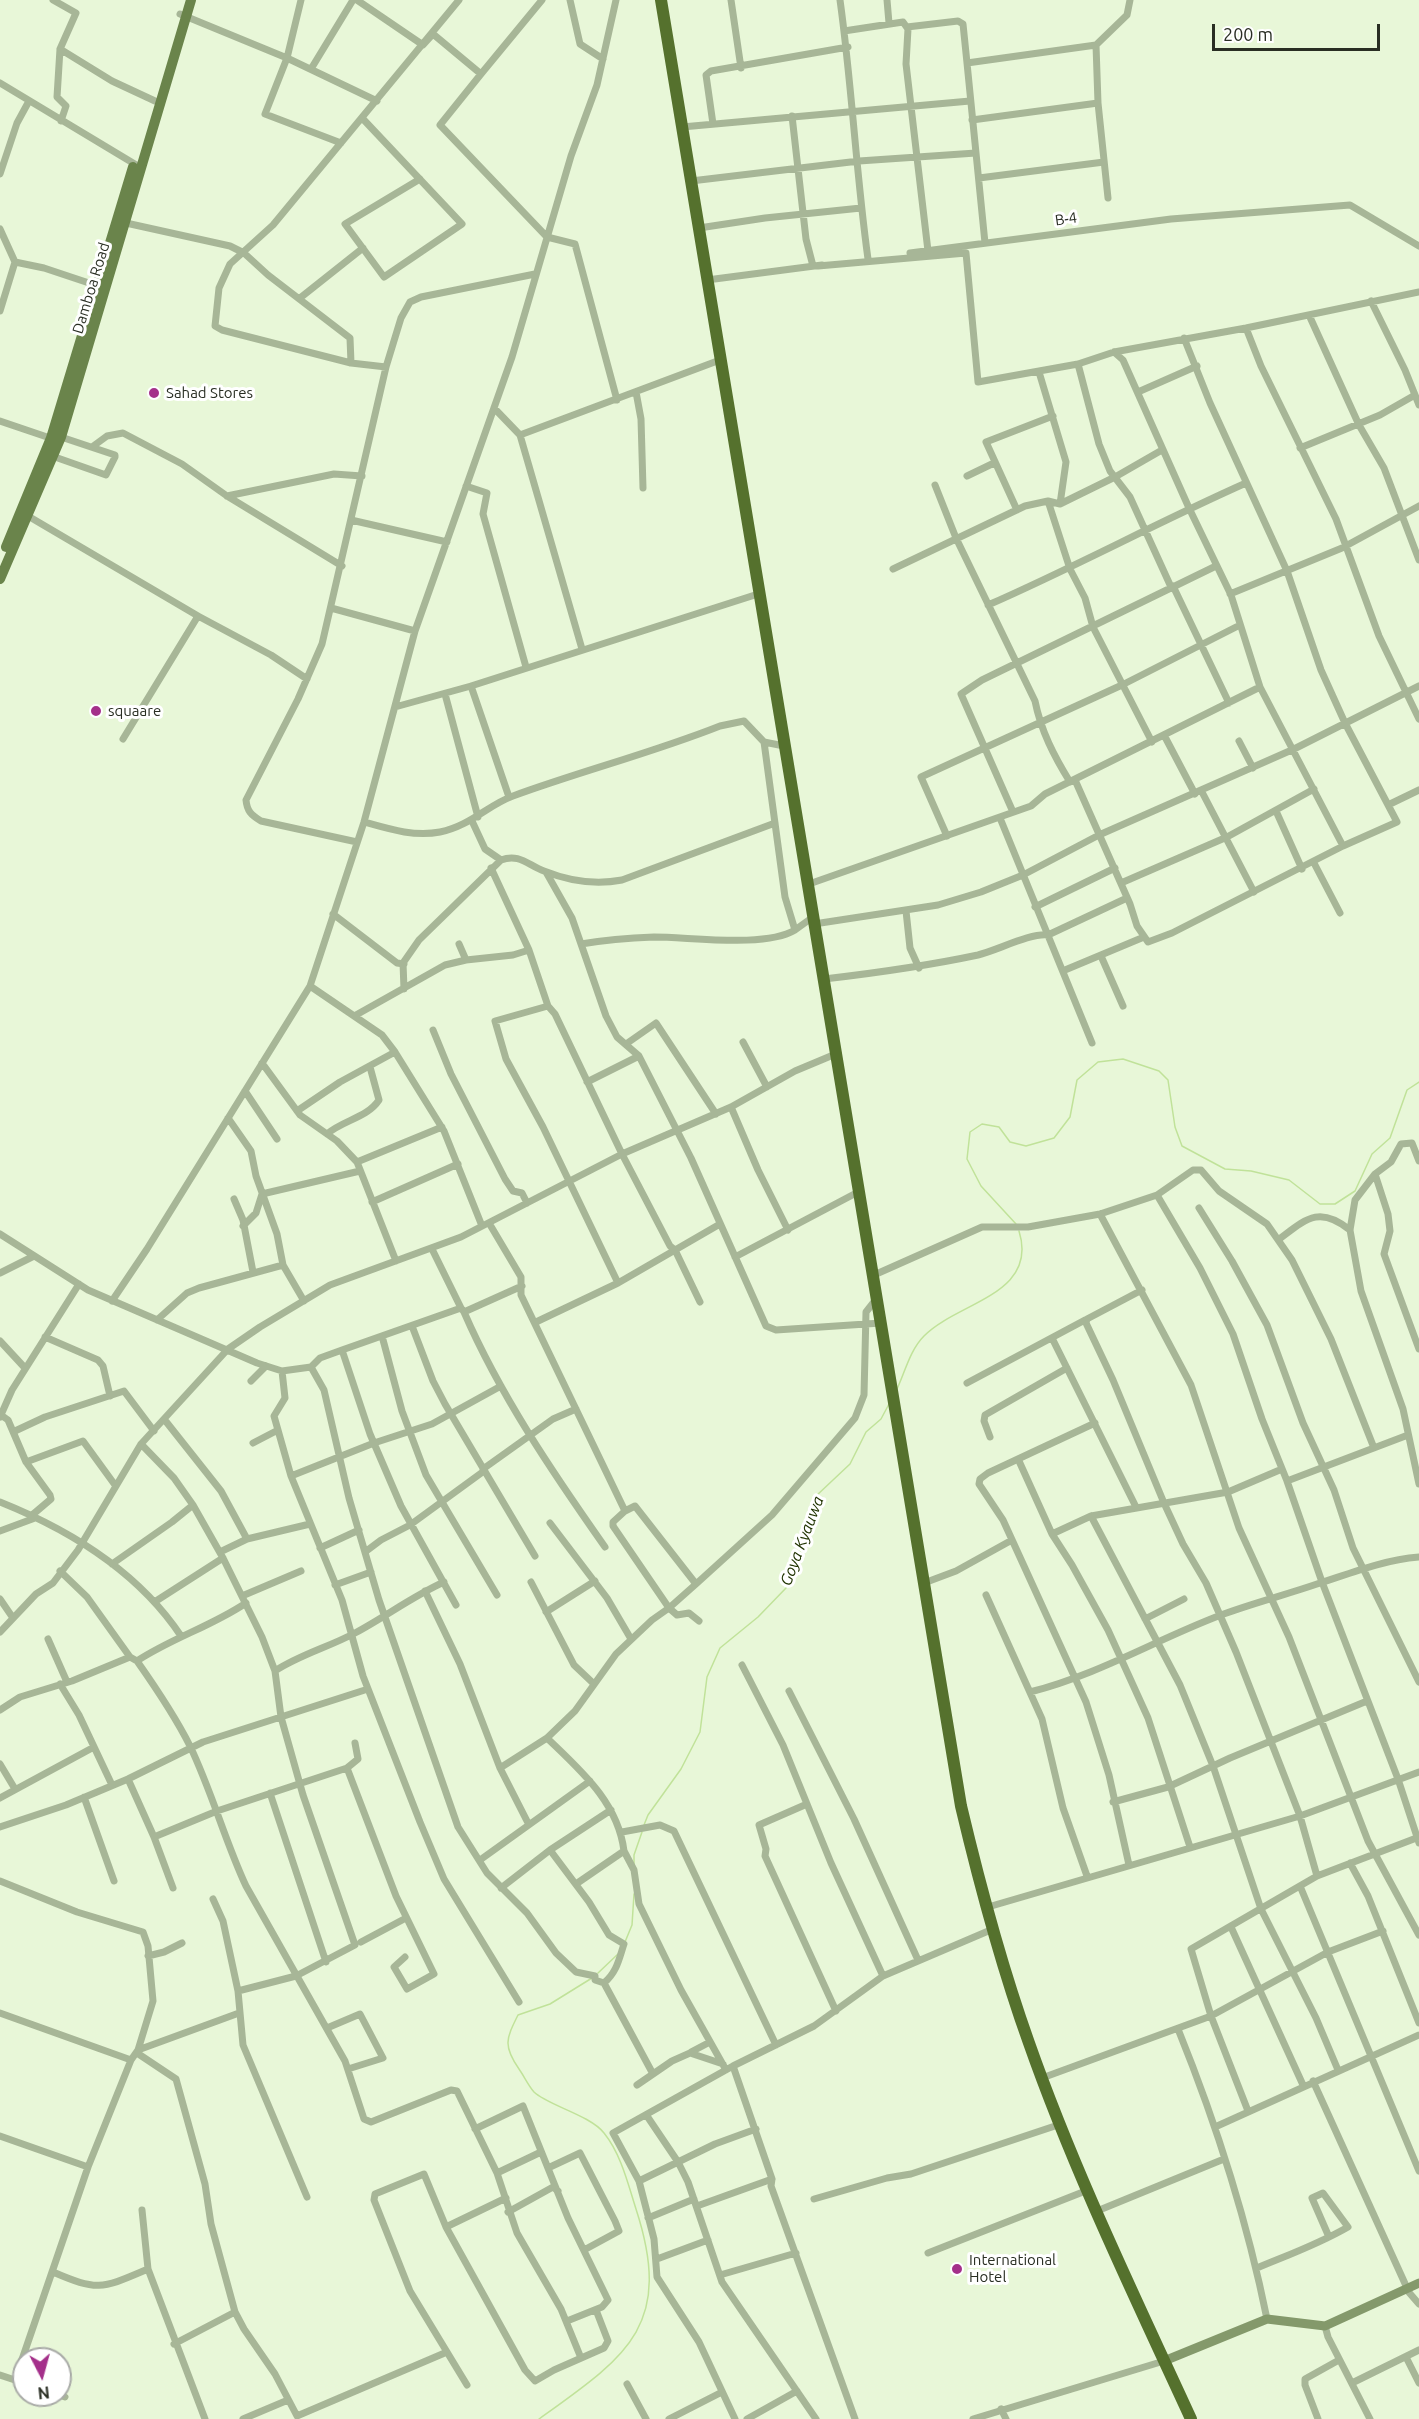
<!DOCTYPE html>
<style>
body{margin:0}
#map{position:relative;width:1419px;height:2419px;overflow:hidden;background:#e8f7d8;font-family:Ubuntu,sans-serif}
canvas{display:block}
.north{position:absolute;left:12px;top:2347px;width:60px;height:60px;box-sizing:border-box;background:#fff;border:2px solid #a9aba7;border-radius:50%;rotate:174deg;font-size:16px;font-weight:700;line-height:24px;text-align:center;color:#292e23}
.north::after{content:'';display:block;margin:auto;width:21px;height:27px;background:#a4308a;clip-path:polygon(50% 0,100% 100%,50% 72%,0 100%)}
.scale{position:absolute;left:1212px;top:24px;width:168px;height:27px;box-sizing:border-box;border:3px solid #292e23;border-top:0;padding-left:8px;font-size:18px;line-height:21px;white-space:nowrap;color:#292e23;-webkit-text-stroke:4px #fff;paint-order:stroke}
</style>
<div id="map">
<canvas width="1419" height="2419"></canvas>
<div class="north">N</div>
<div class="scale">200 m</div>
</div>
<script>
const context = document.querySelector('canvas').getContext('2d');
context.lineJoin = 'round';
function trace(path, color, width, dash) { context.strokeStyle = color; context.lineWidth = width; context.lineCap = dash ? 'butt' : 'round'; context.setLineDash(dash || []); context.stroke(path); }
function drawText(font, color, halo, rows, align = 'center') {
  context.font = font + ' Ubuntu,sans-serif'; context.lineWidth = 6; context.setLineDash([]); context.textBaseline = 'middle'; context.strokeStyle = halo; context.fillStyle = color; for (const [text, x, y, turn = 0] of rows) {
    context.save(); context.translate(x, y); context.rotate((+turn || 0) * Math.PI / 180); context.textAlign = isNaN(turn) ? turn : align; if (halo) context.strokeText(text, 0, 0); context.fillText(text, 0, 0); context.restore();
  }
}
trace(new Path2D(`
 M 1016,1224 L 981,1186 L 967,1159 L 970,1132 L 982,1124 L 999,1127 L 1010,1142 L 1026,1146 L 1054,1138 L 1070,1117 L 1077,1080 L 1098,1062 L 1123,1059 L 1159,1071 L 1168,1080 L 1175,1127 L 1182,1146 L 1225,1169 L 1251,1171 L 1289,1180 L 1320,1204 L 1335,1204 L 1355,1191 L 1372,1154 L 1390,1138 L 1407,1090 L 1419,1082
 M 897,1389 C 905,1372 910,1350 924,1336 C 957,1302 1039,1295 1019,1231
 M 644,1825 L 648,1815 L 681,1769 L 700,1732 L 707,1677 L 720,1648 L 758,1617 L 786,1588 L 806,1536 L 816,1496 L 850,1464 L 866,1432 L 881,1419 L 889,1404
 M 634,1865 L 634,1855 L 642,1832
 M 625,1942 L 632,1925 L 634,1894
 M 598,1973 L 618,1954
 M 539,2419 C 627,2356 674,2326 636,2209 C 628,2184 621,2154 604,2133 C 590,2115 547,2105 534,2092 C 528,2085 524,2076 519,2069 C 503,2046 506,2039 518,2015 L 550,2004 L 592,1978`), '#c0e299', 1.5);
trace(new Path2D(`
 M 53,0 L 76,13 L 60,49 L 57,97 L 66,106 L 61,121
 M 301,0 L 287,58 L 265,114 L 341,143
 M 357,0 L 423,45 L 433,34 L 481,74 L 542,0
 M 570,0 L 580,44 L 603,59
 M 731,0 L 741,68
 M 840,0 C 852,86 856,173 868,259
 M 887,0 L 889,23
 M 180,14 L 287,58 L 377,101
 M 907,27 L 958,21 L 963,24 L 967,63
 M 844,31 L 903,22 L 908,29 L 906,64 L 928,251
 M 1096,45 L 1098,103 L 1108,198
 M 60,49 L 112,81 L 155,101
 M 311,69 L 353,0
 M 481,74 L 440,125 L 547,237 L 575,244 L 617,400
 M 0,83 L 138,166
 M 792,116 L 806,239 L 813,266
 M 363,119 L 462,224 L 384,277 L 345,224 L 420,179
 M 972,120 L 1098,103
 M 713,124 L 706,75 L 711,71 L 848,47
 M 682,127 L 970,101
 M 0,174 L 17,123 L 29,101
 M 979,178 L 1104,162
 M 691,181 L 859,161 L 976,153
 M 126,223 L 230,246 L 244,253 L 268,275 L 350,338 L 351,363
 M 699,228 L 765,218 L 861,208
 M 0,229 L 15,262 L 0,311
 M 985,243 L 967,63 L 1096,45 L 1127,15 L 1130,0
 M 910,253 L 1171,219 L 1350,205 L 1419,246
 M 15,262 L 44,268 L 101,287
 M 818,266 L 966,253 L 978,382 L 1078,364 L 1114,352 L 1246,328 L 1419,292
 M 707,280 L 822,265
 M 300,298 L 363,248
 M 1371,301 L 1405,370 L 1419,405
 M 1309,315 L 1359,425 L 1384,468 L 1419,560
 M 1246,328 L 1261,366 L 1336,519 L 1379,636 L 1419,719
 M 1114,352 L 1123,360 L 1189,508 L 1231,595 L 1260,687 L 1343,846
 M 1078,364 L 1099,444 L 1110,471 L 1130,497 L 1171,587
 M 386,367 L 351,363 L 222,330 L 215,326 L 219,288 L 230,264 L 273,225 L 459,0
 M 1039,372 L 1066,462 L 1060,504
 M 636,392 L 641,419 L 643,488
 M 1138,392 L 1197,366
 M 494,408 L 520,435 L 582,649
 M 0,421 L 53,439
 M 520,435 L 720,360
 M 92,447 L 107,436 L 123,433 L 182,464 L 227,496 L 342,566
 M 1300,448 L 1380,415 L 1415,395
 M 52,456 L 106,475 L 115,457 L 115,455 L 61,437
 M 967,476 L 994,463
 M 935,485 L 956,538 L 1035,701 C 1041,731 1054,756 1070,782
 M 466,486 L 487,493 L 483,514 L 526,667
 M 227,496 L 334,474 L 362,476
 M 1048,501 L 1070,569 L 1085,598 L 1093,627 L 1152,742
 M 1017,510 L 986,442 L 1053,416
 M 28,516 L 198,616 L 271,655 L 307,679
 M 351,520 L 447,542
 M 893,569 L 1025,506 L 1048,501 L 1060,504 L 1115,477 L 1162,450
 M 1173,586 L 1229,703
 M 1230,594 L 1342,548 L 1419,506
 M 988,605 C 1075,567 1158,522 1246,483
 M 331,608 L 415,631
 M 471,686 L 509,797
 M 445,694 L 478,817
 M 395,707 L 471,686 L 758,594
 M 1164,735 L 1195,794
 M 123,739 L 198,616
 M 1239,741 L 1253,768
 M 764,742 L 785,897 L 795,930 L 813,917
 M 1075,780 L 1130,904 L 1137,926 L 1148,942 L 1172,933 L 1343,846 L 1397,822 L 1345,723 L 1321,670 L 1287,571 L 1210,403 L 1184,338
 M 1202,792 L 1254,892
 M 1388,805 L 1419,790
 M 1276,811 L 1302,869
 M 1013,812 L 961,694 L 982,680 L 1216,566
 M 1000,818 L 1092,1043
 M 472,821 L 485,849 L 501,860 C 519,853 528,865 544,871 C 569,881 596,885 622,880 L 775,823
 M 364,822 C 389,829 414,837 440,832 C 470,826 488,805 513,796 C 581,771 652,753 720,726 L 744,721 L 764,742 L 784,746
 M 947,836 L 921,777 L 1122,685 L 1240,625
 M 357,842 L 261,821 C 251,815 247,811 246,800 L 298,699 L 322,644 L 386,367 L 401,318 L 410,302 L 421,297 L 535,274
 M 1314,863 L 1340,913
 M 491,868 L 529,950 L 548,1006 L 555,1014 L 622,1154 L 670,1246 L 675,1250 L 700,1302
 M 546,872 L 572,918 L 606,1016 L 617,1037 L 639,1056 L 691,1158 L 766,1326 L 776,1330 L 881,1323
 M 1121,883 L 1227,837 L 1314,789
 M 809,884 L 1031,806 L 1045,794 L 1260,687
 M 1035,907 L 1115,868
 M 906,911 L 910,948 L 919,968
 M 333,914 L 397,963 L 404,964
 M 814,924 L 938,905 L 981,892 L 1023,875 L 1099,835 L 1294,749 L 1419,686
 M 459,944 L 466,960 L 513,955 L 529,950
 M 581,944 C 605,940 629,938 654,937 C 691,937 765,948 795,930
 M 1101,956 L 1123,1006
 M 1065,970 L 1144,937
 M 824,979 C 876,973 926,966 978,955 C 998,950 1030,933 1048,935 L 1127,898
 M 310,986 L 382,1035 L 395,1052 L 444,1131 L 482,1226
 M 404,989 L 403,963 L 419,940 L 501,860
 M 548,1006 L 495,1021 L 506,1059 L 543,1127 L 618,1283
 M 356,1015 L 445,965 L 466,960
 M 433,1030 L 451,1074 L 505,1179 L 513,1191 L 522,1193 L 527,1203
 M 743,1042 L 767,1087
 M 626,1044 L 656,1023 L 716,1114
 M 262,1063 L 300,1115 L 337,1141 L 357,1162 L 396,1261
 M 587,1082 L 639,1056
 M 245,1091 L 277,1139
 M 731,1107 L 758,1170 L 788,1230
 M 297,1111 L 340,1082 L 395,1052
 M 228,1118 L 251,1151 L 256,1176 L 277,1234 L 283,1265 L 304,1301
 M 327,1134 C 343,1120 367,1118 379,1100 L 370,1067
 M 1419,1161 L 1412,1143 L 1401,1144 L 1391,1162 L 1375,1174 L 1355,1200 L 1350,1230 L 1361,1291 L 1403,1409 L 1419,1484
 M 357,1162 L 442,1127
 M 1375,1174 L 1388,1214 L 1390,1231 L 1384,1254 L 1419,1349
 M 1157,1195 L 1200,1268 L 1233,1334 L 1262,1419 L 1287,1481 L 1322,1582 L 1398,1779 L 1419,1843
 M 234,1199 L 243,1220 L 253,1272
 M 372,1202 L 458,1164
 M 1199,1208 L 1232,1261 L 1267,1325 L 1303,1423 L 1334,1490 L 1353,1548 L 1419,1682
 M 1100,1214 L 1191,1385 L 1239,1528 L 1289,1637 L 1368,1841 L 1419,1935
 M 489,1223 L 521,1277 L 521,1295 L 625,1511 L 613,1522 L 613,1526 L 669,1608 L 652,1620 L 616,1654 L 575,1711 L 547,1738 L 500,1768
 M 243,1226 L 256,1213 L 262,1194 L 360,1171
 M 0,1234 L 88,1290 L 257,1363 L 282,1371 L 311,1367 L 320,1358 L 342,1350 L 461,1308 L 464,1312 L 522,1286
 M 1278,1240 C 1306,1219 1319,1205 1350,1230
 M 432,1249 L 461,1308
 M 735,1257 L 860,1191
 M 0,1273 L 34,1256
 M 874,1275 L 982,1227 L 1028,1227 L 1100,1214 L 1157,1195 L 1193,1170 L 1201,1170 L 1219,1191 L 1267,1224 L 1292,1260 L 1331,1339 L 1374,1448
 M 1142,1290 L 1087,1319 L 1086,1323 L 1113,1380 L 1164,1503 L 1183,1544 L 1206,1583 L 1236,1652 L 1300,1816 L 1317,1876
 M 112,1301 L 147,1249 L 310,986 L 364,822 L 415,631 L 512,357 L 571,156 L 597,85 L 616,0
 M 464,1312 C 500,1395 553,1473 605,1547
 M 157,1320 L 187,1293 L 199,1288 L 283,1265
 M 536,1322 L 618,1283 L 720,1224
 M 412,1326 L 433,1381 L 445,1404 L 535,1556
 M 382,1336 L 402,1411 L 426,1475 L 497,1595
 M 45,1337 L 98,1360 L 103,1366 L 110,1396
 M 1052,1338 L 1136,1507
 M 0,1341 L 25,1368
 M 342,1350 L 370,1434 L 401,1506 L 456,1605
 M 311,1367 L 324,1390 L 349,1498 L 379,1600 L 458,1827 L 487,1873 L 527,1913 L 556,1953 L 576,1972 L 595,1976 L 595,1980 L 604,1983 L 653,2074
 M 282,1371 L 285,1398 L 274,1416 L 291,1476 L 342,1600 L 363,1676 L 420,1822 L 444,1879 L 519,2002
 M 251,1381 L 266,1366
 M 967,1383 L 1085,1320
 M 1,1415 L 8,1420 L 26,1462 L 50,1495 L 51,1499 L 31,1516
 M 0,1417 L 12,1390 L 79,1284
 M 164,1419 L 221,1491 L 247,1539
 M 1095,1423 L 988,1473 L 980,1479 L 979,1484 L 1003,1520 L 1086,1702 L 1109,1775 L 1129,1865
 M 15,1431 L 45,1417 L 124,1391 L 154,1431
 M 990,1437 L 984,1421 L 985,1415 L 1067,1368
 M 253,1443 L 278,1430
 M 141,1444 L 174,1478 L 193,1505 L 223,1558 L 262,1637 L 275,1671 L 281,1717 L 303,1795 L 355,1945 L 296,1976 L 238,1991
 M 1019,1461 L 1052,1534 L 1072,1565 L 1108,1630 L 1148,1718 L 1190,1847
 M 26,1462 L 83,1441 L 115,1485
 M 483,1469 L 553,1419 L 576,1409
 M 291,1476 L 374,1443 L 432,1424 L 501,1386
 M 1287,1481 L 1408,1435
 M 0,1502 C 70,1530 139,1573 181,1636
 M 625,1511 L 635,1506 L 696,1584 L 669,1608 L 677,1615 L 689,1613 L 699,1621
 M 1091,1516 L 1180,1685 L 1213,1766 L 1261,1909 L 1316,2018 L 1338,2070
 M 550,1523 L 607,1598 L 631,1639
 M 0,1531 L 35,1518
 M 1052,1534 L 1091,1516 L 1228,1492 L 1282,1469
 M 320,1548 L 359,1530
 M 220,1552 L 247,1539 L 310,1524
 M 365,1552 L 381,1540 L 410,1525 L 484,1471
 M 112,1564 L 172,1522 L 193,1505
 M 60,1571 L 87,1597 L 130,1657 L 137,1661 C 156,1688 175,1716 190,1746 C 212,1792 225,1841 246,1886 L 345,2061 L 364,2119 L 371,2122 L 451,2090 L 457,2091 L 497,2173 L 517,2233 L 561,2309 L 581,2358
 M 531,1582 L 574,1665 L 594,1684
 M 924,1583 L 956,1571 L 1012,1540
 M 696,1584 L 772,1515 L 855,1418 L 864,1395 L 866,1312 L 877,1298
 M 335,1585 L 371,1572
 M 425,1591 L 460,1664 L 500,1768 L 528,1823
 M 986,1595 L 1042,1719 L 1063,1808 L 1087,1876
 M 242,1596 L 301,1571
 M 0,1599 L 13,1618
 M 156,1601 L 223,1558
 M 546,1612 L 595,1581
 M 1145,1619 L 1184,1599
 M 0,1632 L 36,1594 L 53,1583 L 78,1550 L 141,1444 L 228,1349 L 260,1327 L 330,1285 L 461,1237 L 622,1154 L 731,1107 L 795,1071 L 838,1053
 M 48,1639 L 67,1682
 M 137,1661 C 172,1638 212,1626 246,1603
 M 742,1665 L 783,1745 L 831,1863 L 883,1976
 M 275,1671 C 299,1655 329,1647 355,1633 C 385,1617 413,1596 444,1582
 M 60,1684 L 79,1715 L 112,1785
 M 789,1691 L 854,1819 L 918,1960
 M 1030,1692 C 1100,1674 1155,1640 1221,1615 C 1253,1603 1285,1595 1317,1584 C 1351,1573 1383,1560 1419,1557
 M 0,1710 L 20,1697 L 72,1681 L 130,1657
 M 547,1738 C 580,1770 618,1802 624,1851 L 576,1884
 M 0,1764 L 15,1789
 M 347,1768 L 396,1896 L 434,1974 L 407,1989 L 394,1967 L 405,1957
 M 128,1779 L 154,1837 L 173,1888
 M 270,1793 L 326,1962
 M 84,1797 L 114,1881
 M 0,1798 L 94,1747
 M 1113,1802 L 1168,1787 L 1230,1758 L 1367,1701
 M 807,1804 L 759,1825 L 766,1849 L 765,1856 L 836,2011
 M 0,1827 L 66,1805 L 128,1779 L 203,1742 L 368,1689
 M 622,1832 L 660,1825 L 674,1831 L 776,2045
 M 154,1837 L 217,1811 L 347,1768 L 358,1759 L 355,1743
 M 550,1850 L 589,1902 L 609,1935 L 624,1944 C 619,1959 617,1972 604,1983
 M 624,1851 L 634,1870 L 639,1904 L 681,1990 L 726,2070
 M 480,1860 L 590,1781
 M 1350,1863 L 1368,1896 L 1419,2023
 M 0,1881 L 77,1912 L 143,1932 L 148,1946 L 153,2001 L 138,2050
 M 1300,1886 L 1419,2171
 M 501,1888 L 550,1850 L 611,1810
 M 213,1899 L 223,1921 L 238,1991 L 243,2045 L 307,2197
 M 988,1907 L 1300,1816 L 1419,1772
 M 1231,1927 L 1303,2085
 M 361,1942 L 406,1918
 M 148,1956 L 164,1952 L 182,1943
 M 0,2013 L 131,2060
 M 327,2028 L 360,2014 L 383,2058 L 348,2069
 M 1178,2029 C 1216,2123 1247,2220 1267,2319
 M 691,2052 L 710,2042
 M 137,2053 L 176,2079 L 205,2184 L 211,2224 L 235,2312 L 244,2329 L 275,2374 L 297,2416 L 447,2352
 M 733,2066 L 772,2179 L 771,2186 L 855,2419
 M 1042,2078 L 1211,2016 L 1328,1952 L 1383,1931
 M 1313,2081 L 1407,2288
 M 637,2085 L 672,2061 L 690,2053 L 723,2064
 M 1248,2111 L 1211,2016 L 1191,1949 L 1317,1876 L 1419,1837
 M 647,2116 L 678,2162 L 688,2182 L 722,2282 L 816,2419
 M 1215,2127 L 1419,2035
 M 475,2129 L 523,2106 L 568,2218 L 608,2300 L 602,2307 L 567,2321
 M 0,2136 L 88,2167
 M 548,2168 L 580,2153 L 615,2221 L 619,2231 L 584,2250
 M 497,2173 L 541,2152
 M 639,2181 L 715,2144 L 756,2129
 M 814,2199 L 887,2178 L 911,2174 L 1061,2124
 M 697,2206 L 772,2179
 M 142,2210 L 148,2269 L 205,2419
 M 1097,2211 L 1224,2159
 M 508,2212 L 553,2187 L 558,2191
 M 648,2218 L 694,2199
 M 446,2227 L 506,2198
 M 928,2253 L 1088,2190
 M 657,2259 L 708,2240
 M 1257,2268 C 1288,2255 1319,2244 1348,2227 L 1323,2193 L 1312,2198 L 1329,2237
 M 53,2272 C 99,2292 103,2288 148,2269
 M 720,2275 L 796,2253
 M 1406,2289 L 1419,2304
 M 1325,2326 L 1328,2337 L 1370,2419
 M 174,2344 L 235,2312
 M 1406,2357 L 1419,2383
 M 0,2375 L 24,2383
 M 15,2380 L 88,2167 L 131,2060 L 138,2050 L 239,2013
 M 1352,2383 L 1419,2350
 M 627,2384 L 646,2419
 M 467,2385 L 410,2291 L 374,2200 L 375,2194 L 424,2174 L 446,2227 L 525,2370 L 535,2381 L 554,2370 L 604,2348 L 608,2341 L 596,2310
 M 59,2395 L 65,2397
 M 1001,2409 L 1006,2419
 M 243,2419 L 288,2400
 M 669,2419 L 722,2392
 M 735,2419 L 699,2342 L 657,2277 L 654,2239 L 639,2181 L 613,2133 L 733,2066 L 814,2026 L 883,1976 L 993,1929
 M 747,2419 L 797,2391
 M 973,2419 L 1164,2361
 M 1318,2419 L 1305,2385 L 1305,2379 L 1339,2360`), '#a7b697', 7);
trace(new Path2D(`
 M 1164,2361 L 1267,2319 L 1325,2326 L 1419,2283`), '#84996b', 9);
trace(new Path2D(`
 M 6,547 L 51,438 L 133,167
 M 0,579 L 61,437 L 191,0`), '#6a844b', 10);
trace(new Path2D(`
 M 661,0 L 961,1806 C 980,1886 1001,1965 1029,2043 C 1074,2171 1134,2295 1191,2419`), '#55712d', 12);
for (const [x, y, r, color] of [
 [154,393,6,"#a4308a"],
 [96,711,6,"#a4308a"],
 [957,2269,6,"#a4308a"]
]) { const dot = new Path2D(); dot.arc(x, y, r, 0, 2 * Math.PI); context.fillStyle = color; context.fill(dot); trace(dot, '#fff', 2); }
drawText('15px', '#292e23', '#fff', [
 ["B-4",1066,219,-8],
 ["Damboa Road",91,288,-73]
]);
drawText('15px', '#292e23', '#fff', [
 ["Sahad Stores",166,393],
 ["squaare",108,711],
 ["International",969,2260],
 ["Hotel",969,2277]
], 'left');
drawText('italic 16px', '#203300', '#fff', [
 ["Goya Kyauwa",802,1541,-69]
]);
</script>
